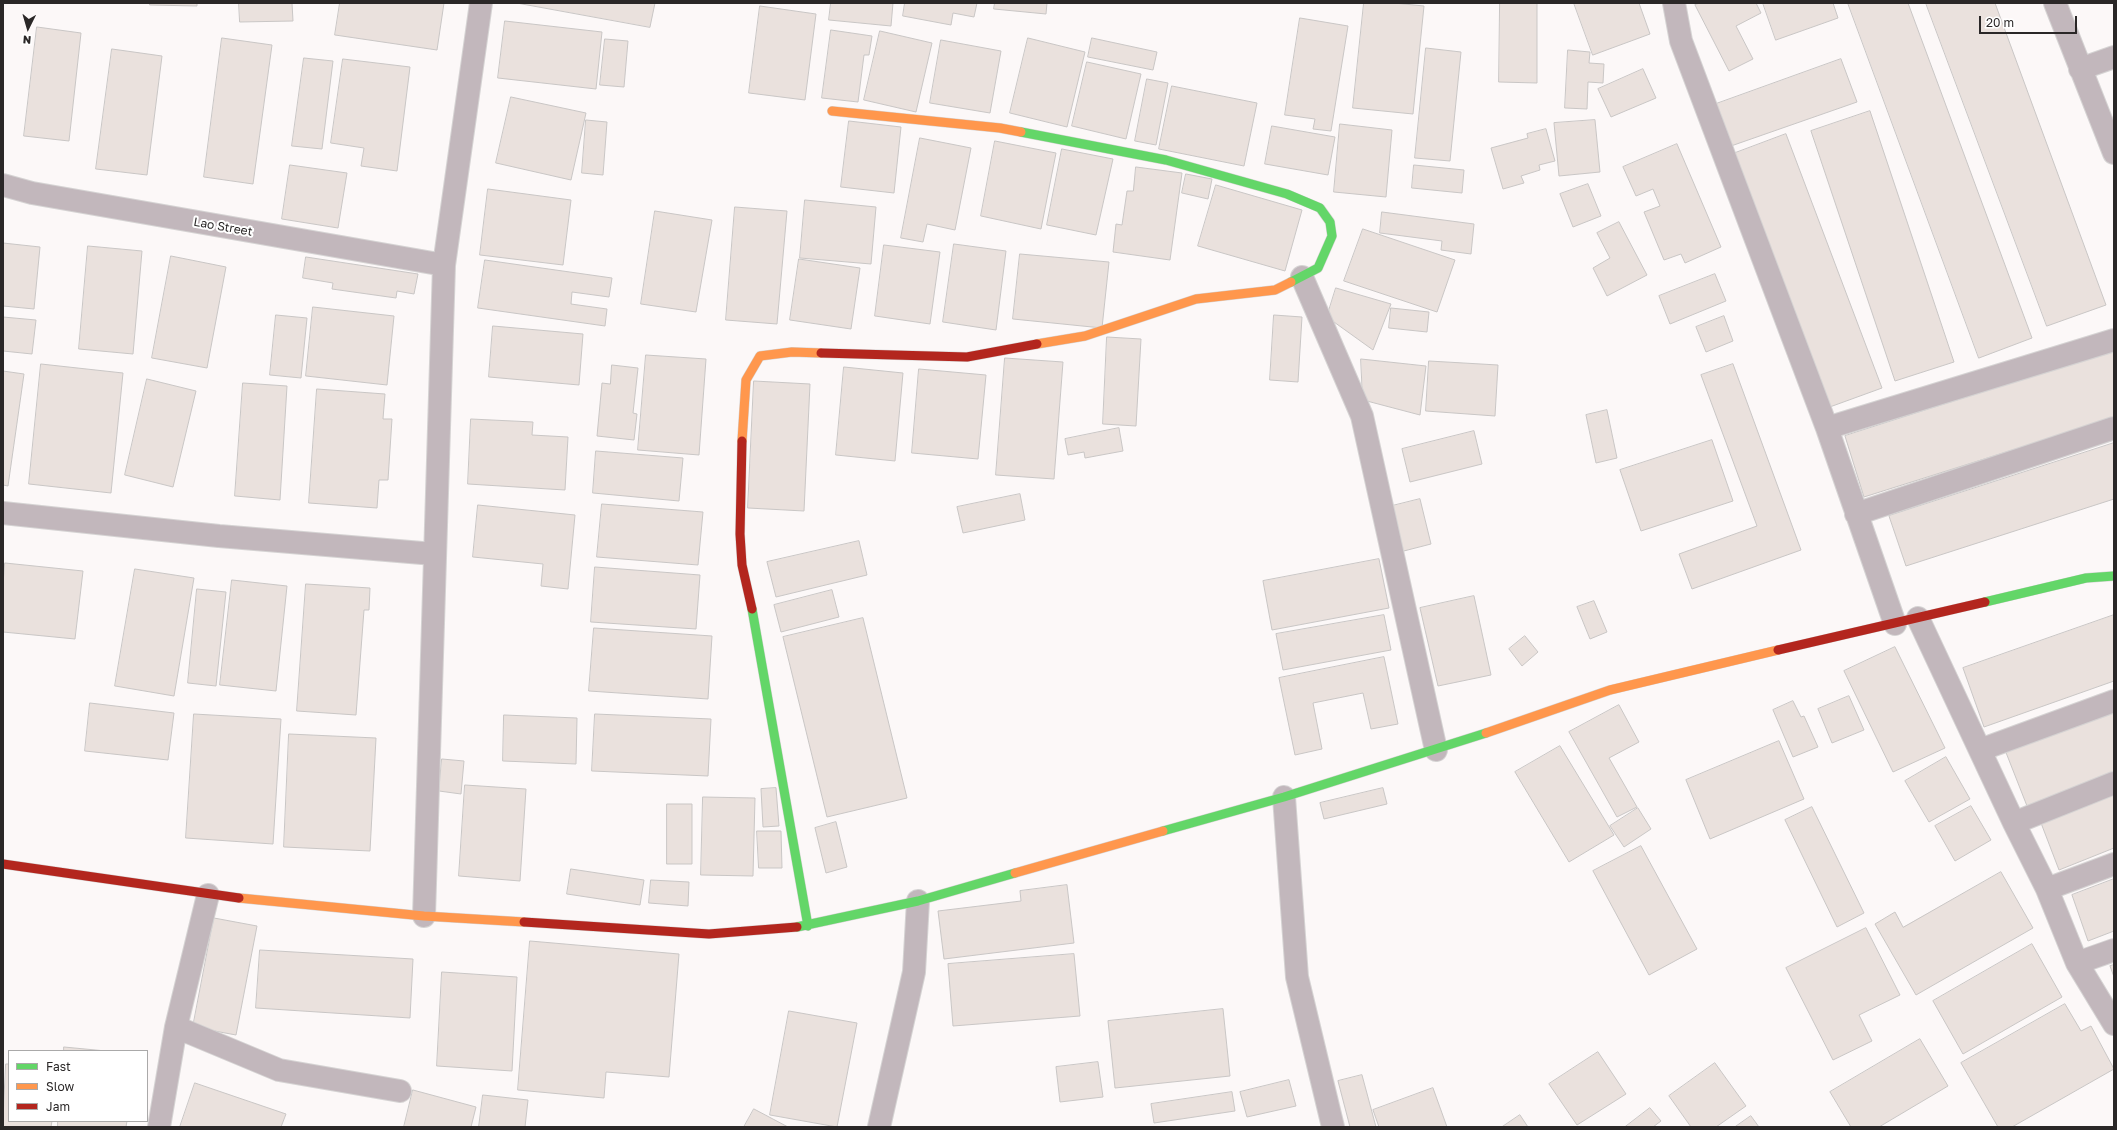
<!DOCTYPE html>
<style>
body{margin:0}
#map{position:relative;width:2117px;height:1130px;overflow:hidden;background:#fcf8f8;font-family:"Golos Text",sans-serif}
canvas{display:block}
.frame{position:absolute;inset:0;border:4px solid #2a2727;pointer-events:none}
.legend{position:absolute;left:8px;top:1050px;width:140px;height:72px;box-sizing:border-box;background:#fff;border:1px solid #aaa9a9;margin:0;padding:5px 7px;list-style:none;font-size:12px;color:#2a2727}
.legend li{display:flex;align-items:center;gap:8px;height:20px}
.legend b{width:20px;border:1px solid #aaa9a9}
.north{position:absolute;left:8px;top:8px;width:40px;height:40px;-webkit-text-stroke:3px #fff;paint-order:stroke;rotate:185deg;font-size:11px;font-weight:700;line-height:16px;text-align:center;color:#2a2727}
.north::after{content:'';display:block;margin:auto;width:14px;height:18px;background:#2a2727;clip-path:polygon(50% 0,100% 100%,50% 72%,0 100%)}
.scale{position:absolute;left:1979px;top:16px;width:98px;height:18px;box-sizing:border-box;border:2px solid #2a2727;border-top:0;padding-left:5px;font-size:12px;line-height:14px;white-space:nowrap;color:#2a2727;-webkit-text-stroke:3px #fff;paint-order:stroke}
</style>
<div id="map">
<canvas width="2117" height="1130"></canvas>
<div class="frame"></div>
<ul class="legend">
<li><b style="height:5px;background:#63d668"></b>Fast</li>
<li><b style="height:5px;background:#ff974d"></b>Slow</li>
<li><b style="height:5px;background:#b3261e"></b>Jam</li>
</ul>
<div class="north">N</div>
<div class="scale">20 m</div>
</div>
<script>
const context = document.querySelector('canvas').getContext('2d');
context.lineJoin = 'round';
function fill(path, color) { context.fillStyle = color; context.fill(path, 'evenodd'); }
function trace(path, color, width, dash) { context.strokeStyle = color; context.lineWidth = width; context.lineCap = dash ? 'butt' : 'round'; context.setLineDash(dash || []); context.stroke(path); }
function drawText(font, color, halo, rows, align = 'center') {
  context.font = font + ' "Golos Text",sans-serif'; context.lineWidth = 4; context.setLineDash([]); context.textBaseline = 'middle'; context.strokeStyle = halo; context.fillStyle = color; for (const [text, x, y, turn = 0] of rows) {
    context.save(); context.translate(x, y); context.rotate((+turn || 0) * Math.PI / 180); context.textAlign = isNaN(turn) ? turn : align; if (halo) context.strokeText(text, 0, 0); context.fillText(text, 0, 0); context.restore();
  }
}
const building = new Path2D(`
 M 150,3 L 197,3 L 197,6 L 150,5 Z
 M 239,3 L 292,3 L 293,21 L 240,22 Z
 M 340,3 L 444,3 L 437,50 L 335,35 Z
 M 517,3 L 655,3 L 650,27 Z
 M 831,3 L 893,3 L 891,26 L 829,20 Z
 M 905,3 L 977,3 L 974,17 L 953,13 L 951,25 L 903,16 Z
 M 995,3 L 1047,3 L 1046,14 L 994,9 Z
 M 1364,3 L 1394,3 L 1424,6 L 1413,114 L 1353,108 Z
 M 1500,3 L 1537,3 L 1537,83 L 1499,82 Z
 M 1574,3 L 1639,3 L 1650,34 L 1593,55 Z
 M 1700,3 L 1756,3 L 1761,13 L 1736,26 L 1753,59 L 1729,71 L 1695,5 Z
 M 1763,3 L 1833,3 L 1838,18 L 1776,40 Z
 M 1848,3 L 1908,3 L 2032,338 L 1979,358 Z
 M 1926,3 L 1995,3 L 2106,305 L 2047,326 Z
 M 760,6 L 816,14 L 805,100 L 749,93 Z
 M 1300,18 L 1348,26 L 1331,131 L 1313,129 L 1315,119 L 1285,115 Z
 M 505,21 L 602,32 L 596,89 L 498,78 Z
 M 37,27 L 81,33 L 69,141 L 24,136 Z
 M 831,30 L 872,36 L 869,55 L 864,55 L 858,102 L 822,98 Z
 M 880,31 L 932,43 L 916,112 L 864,100 Z
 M 222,38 L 272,45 L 253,184 L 204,177 Z
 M 1028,38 L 1085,52 L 1067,127 L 1010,113 Z
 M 1092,38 L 1157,52 L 1153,70 L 1088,57 Z
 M 605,39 L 628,41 L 624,87 L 600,85 Z
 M 941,40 L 1001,51 L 990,113 L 930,103 Z
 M 1426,48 L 1461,52 L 1450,161 L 1415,158 Z
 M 112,49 L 162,56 L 147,175 L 96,169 Z
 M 1568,50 L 1590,52 L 1589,63 L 1604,64 L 1603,83 L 1588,82 L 1587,109 L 1565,108 Z
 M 304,58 L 333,61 L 322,149 L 292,146 Z
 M 343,59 L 410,67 L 397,171 L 361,166 L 364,148 L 331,143 Z
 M 1841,59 L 1857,102 L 1731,146 L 1716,104 Z
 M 1087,62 L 1141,74 L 1126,139 L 1072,126 Z
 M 1643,69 L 1656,98 L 1611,117 L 1598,89 Z
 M 1147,79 L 1168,83 L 1156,145 L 1135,141 Z
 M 1172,86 L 1257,103 L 1244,166 L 1159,149 Z
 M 511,97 L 586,113 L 571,180 L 496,163 Z
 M 1870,111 L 1954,362 L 1895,381 L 1811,131 Z
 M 586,120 L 607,122 L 603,175 L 582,173 Z
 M 1595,120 L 1600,172 L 1559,176 L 1554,123 Z
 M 849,121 L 901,127 L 894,193 L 841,187 Z
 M 1340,124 L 1392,130 L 1386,197 L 1334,192 Z
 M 1272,126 L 1335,137 L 1328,175 L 1265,164 Z
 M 1546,129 L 1555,161 L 1539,165 L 1540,170 L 1521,176 L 1524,183 L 1503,189 L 1491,148 L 1528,138 L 1527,134 Z
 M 1786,134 L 1882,388 L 1827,408 L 1730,155 Z
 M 920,138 L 971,148 L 955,230 L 927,224 L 923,242 L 901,238 Z
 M 995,141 L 1056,153 L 1041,229 L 981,216 Z
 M 1677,144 L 1721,247 L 1685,263 L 1681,254 L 1664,260 L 1644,212 L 1660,206 L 1653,189 L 1636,196 L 1623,167 Z
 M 1062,149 L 1113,159 L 1096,235 L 1047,225 Z
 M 290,165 L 347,173 L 338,228 L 282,219 Z
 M 1414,165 L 1464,170 L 1462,193 L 1412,188 Z
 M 1136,167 L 1182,173 L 1170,260 L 1113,252 L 1116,224 L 1122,225 L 1127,191 L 1133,191 Z
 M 1186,174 L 1212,179 L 1208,199 L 1182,193 Z
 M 1588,184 L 1601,216 L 1573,227 L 1560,194 Z
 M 1216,185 L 1302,210 L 1285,271 L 1198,246 Z
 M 488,189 L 571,200 L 563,265 L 480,255 Z
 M 805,200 L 876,207 L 871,264 L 800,258 Z
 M 735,207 L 787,211 L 777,324 L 726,320 Z
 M 655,211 L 712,220 L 696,312 L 641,304 Z
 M 1382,212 L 1474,224 L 1471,254 L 1441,250 L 1442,241 L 1380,233 Z
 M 1619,222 L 1647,275 L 1607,296 L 1593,268 L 1610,258 L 1597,233 Z
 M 1363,229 L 1455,260 L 1437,312 L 1344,281 Z
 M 3,243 L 40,247 L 34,309 L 3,306 Z
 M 954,244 L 1006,251 L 996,330 L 943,322 Z
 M 884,245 L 940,252 L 930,324 L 875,316 Z
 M 88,246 L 142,251 L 133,354 L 79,349 Z
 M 1020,254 L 1109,262 L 1102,328 L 1013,319 Z
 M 171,256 L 226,267 L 207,368 L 152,358 Z
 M 306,257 L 418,274 L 414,294 L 397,291 L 396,298 L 332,289 L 333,283 L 303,278 Z
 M 799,259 L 860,268 L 851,329 L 790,320 Z
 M 485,260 L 612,278 L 609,297 L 572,292 L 571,304 L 607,309 L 605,326 L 478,308 Z
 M 1715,274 L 1726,301 L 1670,324 L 1659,296 Z
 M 1336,288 L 1391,304 L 1373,350 L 1327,317 Z
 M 313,307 L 394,316 L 387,385 L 306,376 Z
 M 1391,308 L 1429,312 L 1427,332 L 1389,328 Z
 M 276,315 L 307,318 L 301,378 L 270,375 Z
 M 1274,315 L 1302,317 L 1298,382 L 1270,380 Z
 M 1724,316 L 1733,341 L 1706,352 L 1696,327 Z
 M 3,317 L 36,320 L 32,354 L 3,351 Z
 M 493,326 L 583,334 L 579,385 L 489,377 Z
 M 1107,337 L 1141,339 L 1136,426 L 1103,424 Z
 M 2114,350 L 2114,418 L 1864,497 L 1845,436 Z
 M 646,355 L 706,359 L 699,455 L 638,450 Z
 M 1005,358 L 1063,362 L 1054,479 L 996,475 Z
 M 1361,359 L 1426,366 L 1420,415 L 1363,400 Z
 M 1429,361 L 1498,365 L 1495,416 L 1426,411 Z
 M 41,364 L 123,373 L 111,493 L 29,484 Z
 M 1733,364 L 1801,550 L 1692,589 L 1679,554 L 1757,526 L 1701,375 Z
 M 612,365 L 638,368 L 633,413 L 637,414 L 634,440 L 597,436 L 602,383 L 610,384 Z
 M 844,367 L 903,373 L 895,461 L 836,455 Z
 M 919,369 L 986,375 L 978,459 L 912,453 Z
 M 3,371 L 24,374 L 8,486 L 3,485 Z
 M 147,379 L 196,391 L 173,487 L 125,475 Z
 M 754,381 L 810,384 L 804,511 L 748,508 Z
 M 243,383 L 287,386 L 280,500 L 235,496 Z
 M 317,389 L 385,394 L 383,419 L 392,419 L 388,480 L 379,480 L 377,508 L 309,503 Z
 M 1607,410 L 1617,458 L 1596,463 L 1586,415 Z
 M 471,419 L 533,422 L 532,435 L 568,437 L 565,490 L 468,484 Z
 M 1119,428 L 1123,451 L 1085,458 L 1084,452 L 1068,455 L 1065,439 Z
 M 1474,431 L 1482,464 L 1410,482 L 1402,449 Z
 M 1712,440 L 1733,501 L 1641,531 L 1620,470 Z
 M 2114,443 L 2114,499 L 1906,566 L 1889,516 Z
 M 596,451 L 683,458 L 679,501 L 593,493 Z
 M 1020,494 L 1025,520 L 963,533 L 957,507 Z
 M 1420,499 L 1431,544 L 1396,553 L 1384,508 Z
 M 602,504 L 703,512 L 698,565 L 597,557 Z
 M 478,505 L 575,515 L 568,589 L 541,586 L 543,564 L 473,557 Z
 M 859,541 L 867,575 L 776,597 L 767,562 Z
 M 1379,559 L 1389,608 L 1272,630 L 1263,581 Z
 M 5,563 L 83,571 L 75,639 L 3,632 L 3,584 Z
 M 595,567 L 700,575 L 696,629 L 591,622 Z
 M 135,569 L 194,578 L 174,696 L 115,686 Z
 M 232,580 L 287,586 L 276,691 L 220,685 Z
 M 306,584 L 370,588 L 369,610 L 364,610 L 356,715 L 297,711 Z
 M 197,589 L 226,592 L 216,686 L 188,683 Z
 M 832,590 L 839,617 L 781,632 L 774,605 Z
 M 1474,596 L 1491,675 L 1438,686 L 1420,608 Z
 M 1594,601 L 1607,632 L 1590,639 L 1577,607 Z
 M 1384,615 L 1391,650 L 1283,670 L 1276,634 Z
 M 2114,615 L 2114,681 L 1984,727 L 1963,668 Z
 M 863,618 L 907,798 L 827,817 L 783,637 Z
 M 594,628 L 712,636 L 708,699 L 589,691 Z
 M 1525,636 L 1538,652 L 1522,666 L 1509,649 Z
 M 1895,647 L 1945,748 L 1893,772 L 1844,671 Z
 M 1384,657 L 1398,724 L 1371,729 L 1363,693 L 1313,703 L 1322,749 L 1295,755 L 1279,678 Z
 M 1849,696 L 1864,730 L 1832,743 L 1818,709 Z
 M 1793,701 L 1801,717 L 1804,716 L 1818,747 L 1793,757 L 1773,710 Z
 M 90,703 L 174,713 L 168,760 L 85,751 Z
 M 1619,705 L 1639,742 L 1609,758 L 1637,807 L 1617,817 L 1569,732 Z
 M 2114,708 L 2114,773 L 2027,806 L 2005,750 Z
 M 194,714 L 281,719 L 273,844 L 186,838 Z
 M 595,714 L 711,719 L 708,776 L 592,771 Z
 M 504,715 L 577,718 L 576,764 L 503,761 Z
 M 289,734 L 376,738 L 370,851 L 284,847 Z
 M 1779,741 L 1804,799 L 1710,839 L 1686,780 Z
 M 1560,746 L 1614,835 L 1569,862 L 1515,772 Z
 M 1946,757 L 1970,799 L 1929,822 L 1905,781 Z
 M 442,759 L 464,761 L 461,794 L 439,791 Z
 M 465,785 L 526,789 L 520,881 L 459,876 Z
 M 776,788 L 779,826 L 763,827 L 761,789 Z
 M 1383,788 L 1387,804 L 1324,819 L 1320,803 Z
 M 2114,795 L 2114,848 L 2059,870 L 2041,823 Z
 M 703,797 L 755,798 L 753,876 L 701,875 Z
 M 667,804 L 692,804 L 692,864 L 667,864 Z
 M 1971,806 L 1991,840 L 1955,861 L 1935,826 Z
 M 1812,807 L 1864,913 L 1837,927 L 1785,820 Z
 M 1638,808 L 1651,829 L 1624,847 L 1610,826 Z
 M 836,822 L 847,867 L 826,873 L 815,828 Z
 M 757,831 L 781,831 L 782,868 L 759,868 Z
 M 1641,846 L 1697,949 L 1649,975 L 1593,871 Z
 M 571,869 L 644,880 L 640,905 L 567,894 Z
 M 2001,872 L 2033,928 L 1916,995 L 1875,924 L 1895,912 L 1903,927 Z
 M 2114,879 L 2114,931 L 2088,941 L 2072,895 Z
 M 651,880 L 689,882 L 688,906 L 649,903 Z
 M 1067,885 L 1074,943 L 944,959 L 938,911 L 1021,901 L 1020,891 Z
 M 214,918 L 257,926 L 236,1035 L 193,1027 Z
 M 1866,928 L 1900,995 L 1859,1015 L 1872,1041 L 1833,1060 L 1786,968 Z
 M 530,941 L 679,954 L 669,1077 L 606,1072 L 604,1098 L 518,1090 Z
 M 2032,944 L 2062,997 L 1963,1054 L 1933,1001 Z
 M 260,950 L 413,959 L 410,1018 L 256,1008 Z
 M 1074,954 L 1080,1016 L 953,1026 L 948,964 Z
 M 2114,965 L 2114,977 L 2110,966 Z
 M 442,972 L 517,977 L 512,1071 L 437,1066 Z
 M 2065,1004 L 2081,1031 L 2091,1026 L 2114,1069 L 2012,1127 L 1998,1127 L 1961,1063 Z
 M 1223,1009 L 1230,1076 L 1115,1088 L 1108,1021 Z
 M 789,1011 L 857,1023 L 837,1127 L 770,1115 Z
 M 1920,1039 L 1948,1086 L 1879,1127 L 1851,1127 L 1830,1092 Z
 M 64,1047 L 106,1051 L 64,1051 Z
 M 1598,1052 L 1626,1094 L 1577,1125 L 1549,1084 Z
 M 1098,1062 L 1103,1097 L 1060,1102 L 1056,1067 Z
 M 1715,1063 L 1746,1106 L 1716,1127 L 1691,1127 L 1669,1096 Z
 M 6,1064 L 9,1064 L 9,1121 L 52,1121 L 51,1127 L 3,1127 Z
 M 1362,1075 L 1376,1127 L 1350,1127 L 1338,1081 Z
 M 1289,1080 L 1296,1106 L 1247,1117 L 1240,1092 Z
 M 195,1083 L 286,1114 L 281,1127 L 180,1127 Z
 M 1433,1088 L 1447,1127 L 1379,1127 L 1373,1110 Z
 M 413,1090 L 476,1107 L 471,1127 L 404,1127 Z
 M 1232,1092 L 1235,1111 L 1154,1123 L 1151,1104 Z
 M 483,1095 L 528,1100 L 525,1127 L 479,1127 Z
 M 1650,1108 L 1661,1121 L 1653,1127 L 1625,1127 Z
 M 754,1109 L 788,1127 L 744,1127 Z
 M 1520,1115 L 1528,1127 L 1502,1127 Z
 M 1751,1116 L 1759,1127 L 1735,1127 Z
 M 58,1121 L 127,1121 L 126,1127 L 58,1127 Z`);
fill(building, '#eae1dd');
trace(building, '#c9c6c5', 1);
const street = new Path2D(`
 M 1674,3 L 1681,41 L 1827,428 L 1895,624
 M 2055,3 L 2114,153
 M 2080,69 L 2114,57
 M 3,185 L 32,193 L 444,265
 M 1302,277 L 1362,416 L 1436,750
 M 1827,428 L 2114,340
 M 3,513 L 219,536 L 434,554
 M 1856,514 L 2114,428
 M 1918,618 L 2014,823 L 2047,889 L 2077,963 L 2114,1024
 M 1980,750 L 2114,701
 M 1284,797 L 1297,977 L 1333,1127
 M 2014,823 L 2114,783
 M 2047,889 L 2114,864
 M 424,916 L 444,265 L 481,3
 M 2077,963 L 2114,950
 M 176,1027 L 279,1070 L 400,1091
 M 159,1127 L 176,1027 L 208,895
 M 879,1127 L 914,972 L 918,901`);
const fast = new Path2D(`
 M 1021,132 L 1166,160 L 1287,194 L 1320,208 L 1330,222 L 1332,236 L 1318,268 L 1291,282
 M 1985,602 L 2086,578 L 2114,576
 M 752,609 L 808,926
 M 1163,831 L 1284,797 L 1486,733
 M 797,927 L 918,901 L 1015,873`);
const slow = new Path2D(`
 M 832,111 L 1000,128 L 1021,132
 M 1037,344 L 1085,336 L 1196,299 L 1275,290 L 1291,282
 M 742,441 L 746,380 L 760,356 L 792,352 L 821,353
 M 1486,733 L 1610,690 L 1778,650
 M 1015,873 L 1163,831
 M 239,898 L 424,916 L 524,922`);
const jam = new Path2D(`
 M 821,353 L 967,357 L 1037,344
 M 742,441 L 740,534 L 742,565 L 752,609
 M 1778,650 L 1985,602
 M 3,864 L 239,898
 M 524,922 L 709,934 L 797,927`);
trace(street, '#d5d3d3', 24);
trace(fast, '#d5d3d3', 10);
trace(slow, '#d5d3d3', 10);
trace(jam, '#d5d3d3', 10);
trace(street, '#c2b7bc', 22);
trace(fast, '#63d668', 9);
trace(slow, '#ff974d', 9);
trace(jam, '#b3261e', 9);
drawText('12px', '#2a2727', '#fff', [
 ["Lao Street",223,227,10]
]);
</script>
